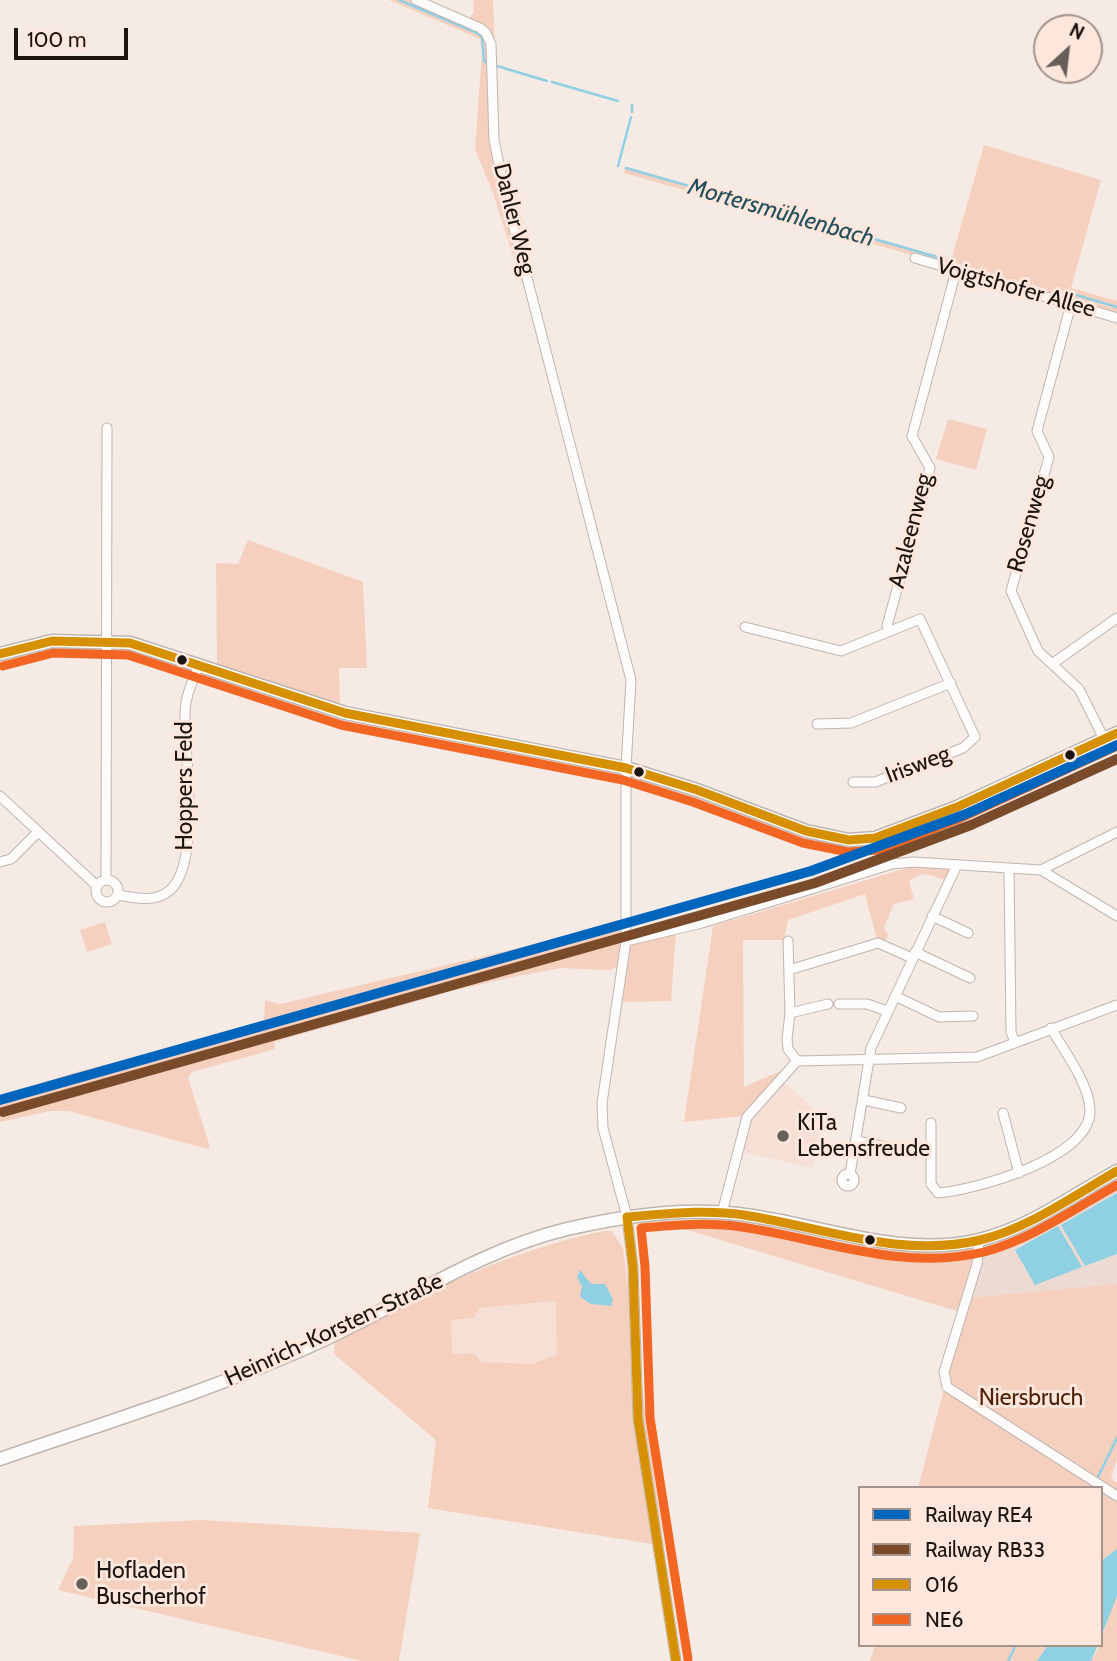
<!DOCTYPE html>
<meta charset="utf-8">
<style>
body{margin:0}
#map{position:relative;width:1117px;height:1661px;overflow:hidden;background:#f5eae4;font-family:Cabin,sans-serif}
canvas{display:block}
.legend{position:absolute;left:858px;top:1486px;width:245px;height:161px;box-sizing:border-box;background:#fde7dc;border:2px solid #a3938b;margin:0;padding:9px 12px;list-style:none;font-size:21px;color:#1c1411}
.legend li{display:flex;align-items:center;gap:14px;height:35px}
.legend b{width:35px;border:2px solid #a3938b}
.north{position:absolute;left:1033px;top:14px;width:70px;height:70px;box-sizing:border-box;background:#fde7dc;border:2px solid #a3938b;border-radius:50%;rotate:27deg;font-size:19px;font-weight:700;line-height:28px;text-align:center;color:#1c1411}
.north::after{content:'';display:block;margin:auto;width:24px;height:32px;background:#685f5b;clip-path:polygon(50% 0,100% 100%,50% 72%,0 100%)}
.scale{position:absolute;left:14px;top:28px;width:114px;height:32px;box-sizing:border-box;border:4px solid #1c1411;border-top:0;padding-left:9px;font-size:21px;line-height:24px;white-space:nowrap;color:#1c1411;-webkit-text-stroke:5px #fde7dc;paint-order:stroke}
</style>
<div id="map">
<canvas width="1117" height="1661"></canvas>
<ul class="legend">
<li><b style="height:9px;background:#0065bd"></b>Railway RE4</li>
<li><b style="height:9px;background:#7a4b2a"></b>Railway RB33</li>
<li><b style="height:9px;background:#d69003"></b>016</li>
<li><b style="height:9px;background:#f26522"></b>NE6</li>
</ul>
<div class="north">N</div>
<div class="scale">100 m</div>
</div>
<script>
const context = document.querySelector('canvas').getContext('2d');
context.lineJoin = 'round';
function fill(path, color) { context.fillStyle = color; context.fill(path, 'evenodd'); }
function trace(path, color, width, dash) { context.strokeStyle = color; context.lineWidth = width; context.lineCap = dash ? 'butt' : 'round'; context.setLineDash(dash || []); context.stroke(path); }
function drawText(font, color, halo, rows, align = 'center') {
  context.font = font + ' Cabin,sans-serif'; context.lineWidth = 6; context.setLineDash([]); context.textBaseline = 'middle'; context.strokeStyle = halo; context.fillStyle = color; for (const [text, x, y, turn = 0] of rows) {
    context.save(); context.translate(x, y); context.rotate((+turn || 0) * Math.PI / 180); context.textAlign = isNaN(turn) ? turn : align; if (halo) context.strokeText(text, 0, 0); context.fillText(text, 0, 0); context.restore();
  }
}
fill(new Path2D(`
 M 1117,1175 L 1117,1285 L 968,1298 L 984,1243 Z`), '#ecdad3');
fill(new Path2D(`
 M 785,1083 L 816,1111 L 824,1113 L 813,1168 L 742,1152 L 751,1120 Z
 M 557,1301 L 557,1355 L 531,1364 L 494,1364 L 480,1362 L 475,1353 L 452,1354 L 451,1320 L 474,1318 L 479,1308 Z`), '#f6e0d6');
fill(new Path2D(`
 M 389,0 L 423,0 L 468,20 L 474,12 L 473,0 L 493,0 L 499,154 L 524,224 L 515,220 L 530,284 L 521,281 L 493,193 L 475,149 L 482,53 L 480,39 Z
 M 984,145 L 1101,180 L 1071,288 L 1117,301 L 1117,313 L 950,264 Z
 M 626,167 L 949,259 L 947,265 L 624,173 Z
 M 948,419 L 987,429 L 976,470 L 936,459 Z
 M 248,540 L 363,582 L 367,668 L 339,668 L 340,705 L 217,664 L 216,563 L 238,564 Z
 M 910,867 L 951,869 L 947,881 C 931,874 923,870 909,881 L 914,899 L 894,904 L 884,927 L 888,935 L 884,943 L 877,940 L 865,894 L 788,920 L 784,940 L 743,940 L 744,1087 L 785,1069 L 743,1116 L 684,1122 L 713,926 Z
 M 617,920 L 623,943 L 617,967 L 609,970 L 561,968 L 513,977 L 452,991 L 274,1042 L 275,1049 L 192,1072 L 188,1078 L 210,1147 L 207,1149 L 69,1111 L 50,1111 L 0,1122 L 0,1096 L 80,1071 L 264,1025 L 265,1000 L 280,1004 L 557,939 Z
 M 105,922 L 112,944 L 87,952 L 80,930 Z
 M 676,932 L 671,1001 L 621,1002 L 627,947 Z
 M 728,1227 L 910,1252 L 982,1244 L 960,1312 L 684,1229 Z
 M 604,1231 L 612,1231 L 623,1248 L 664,1546 L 428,1508 L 436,1440 L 334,1354 L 335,1339 C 422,1294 507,1251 604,1231 ZM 556,1301 L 557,1355 L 531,1364 L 480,1362 L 475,1353 L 452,1354 L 451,1320 L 474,1318 L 479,1308 Z
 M 1117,1284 L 1117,1459 L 1111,1478 L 1117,1483 L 1117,1549 L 1101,1561 L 1101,1488 L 918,1488 L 968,1298 Z
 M 202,1520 L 420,1533 L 399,1661 L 362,1661 L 58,1590 L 73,1558 L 74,1526 Z
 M 1117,1596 L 1117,1661 L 1091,1661 C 1104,1643 1105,1618 1117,1596 Z
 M 875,1645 L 1048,1645 L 1037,1661 L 870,1661 Z`), '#f5d0be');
fill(new Path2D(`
 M 1117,1193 L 1117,1254 L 1085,1266 L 1061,1225 Z
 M 1058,1226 L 1082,1267 L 1035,1285 L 1015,1250 Z
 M 580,1270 L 591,1284 L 605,1284 L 613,1299 L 611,1306 L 591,1304 L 580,1297 L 582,1286 L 577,1277 Z
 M 1117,1549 L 1117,1596 L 1101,1637 L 1101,1561 Z
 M 1048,1645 L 1098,1645 L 1091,1661 L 1037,1661 Z`), '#90d0e3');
trace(new Path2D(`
 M 399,0 L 477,33 L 482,37 L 484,61 L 487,63
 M 497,66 L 547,81
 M 552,82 L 618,101
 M 632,105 L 632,112
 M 618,166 L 631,117
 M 626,168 L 937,257
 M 1066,292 L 1117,307
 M 1097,1479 L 1117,1438
 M 1008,1661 L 1016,1645`), '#90d0e3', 2.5);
const street = new Path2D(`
 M 416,0 L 480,28 L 486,33 L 491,44 L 494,140 L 504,189 L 631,680 L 626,768 L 626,941 L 602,1103 L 603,1128 L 627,1217 L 633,1267 L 638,1419 L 676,1661
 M 915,258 L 1117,318
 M 1071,304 L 1037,431 L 1049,457 L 1011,591 L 1038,651 L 1079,689 L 1104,739
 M 745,627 L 841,651 L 920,619 L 975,737 L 963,748 L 875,782 L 853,782
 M 890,631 L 887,626 L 930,468 L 912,436 L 956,271
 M 1052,664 L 1117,618
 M 817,724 L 851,723 L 951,683
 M 0,796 L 97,886
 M 0,862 L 11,859 L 38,832
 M 1009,869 L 1011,1032 L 1015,1042
 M 1041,870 L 1117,832
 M96 891a11 11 0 1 1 22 0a11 11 0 1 1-22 0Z
 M 106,880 L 107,428
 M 118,895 C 136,898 154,903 169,891 C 202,865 184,753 185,713 C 185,696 193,681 198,667
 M 932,916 L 968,933
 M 626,941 L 702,923 L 892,864 L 913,862 L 1041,870 L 1117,916
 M 788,941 L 790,1013 L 787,1039 L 788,1049 L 797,1061
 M 915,952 L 970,978
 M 789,970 L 878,943 L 912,958
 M 895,996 L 939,1017 L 973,1016
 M 839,1004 L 867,1004 L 887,1011
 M 790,1013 L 828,1004
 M 864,1100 L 901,1108
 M 1003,1113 L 1019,1173
 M 931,1123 L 931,1184 L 938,1193 C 975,1190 1091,1158 1090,1110 C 1089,1083 1064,1051 1051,1028
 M 857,1141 L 896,1149
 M842 1180a6 6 0 1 1 12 0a6 6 0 1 1-12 0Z
 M 850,1174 L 871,1048 L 957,865
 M 722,1213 L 747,1117 L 797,1061 L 977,1057 L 1117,1005
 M 979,1240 L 977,1264 L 944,1372 L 947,1387 L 1117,1496`);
const secondary = new Path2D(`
 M 0,654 L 52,641 L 130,643 L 345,713 L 626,768 L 697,790 L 806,831 L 849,840 L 875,838 L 957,807 L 1117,733
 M 0,1459 C 107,1422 216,1389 319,1342 C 400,1305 479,1250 567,1229 C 622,1216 682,1207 738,1214 C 817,1223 899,1259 979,1240 C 1029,1228 1073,1195 1117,1171`);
trace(street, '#beb5b1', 11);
trace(secondary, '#beb5b1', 15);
trace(street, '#fefcfb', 9);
trace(secondary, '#fefcfb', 12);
trace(new Path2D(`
 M 0,654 L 52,641 L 130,643 L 345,713 L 626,768 L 697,790 L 806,831 L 849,840 L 875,838 L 957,807 L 1117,733
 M 627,1217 C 666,1214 705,1209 744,1215 C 822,1227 900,1259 980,1240 C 1029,1228 1073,1196 1117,1171
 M 627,1217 L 633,1267 L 638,1419 L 676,1661`), '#d69003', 9);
trace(new Path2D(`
 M 3,666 L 53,653 L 128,655 L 341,725 L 623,780 L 693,802 L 803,843 L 848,852 L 878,850 L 961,818 L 1117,746
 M 688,1659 L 650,1418 L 645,1267 L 641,1228 C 674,1225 708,1222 742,1227 C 822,1239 902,1272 984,1252 C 1032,1239 1074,1209 1117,1185`), '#f26522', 9);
trace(new Path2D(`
 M 0,1100 L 811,871 L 966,814 L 1117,745`), '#0065bd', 10);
trace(new Path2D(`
 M 3,1112 L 815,883 L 971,825 L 1117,759`), '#7a4b2a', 10);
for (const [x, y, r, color] of [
 [182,660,6,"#1c1411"],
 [1070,755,6,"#1c1411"],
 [639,772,6,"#1c1411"],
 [783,1136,7,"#685f5b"],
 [870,1240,6,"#1c1411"],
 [82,1584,7,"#685f5b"]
]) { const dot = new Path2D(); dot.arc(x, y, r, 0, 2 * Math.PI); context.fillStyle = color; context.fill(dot); trace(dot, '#fde7dc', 2.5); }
drawText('23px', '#1c1411', '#fde7dc', [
 ["Dahler Weg",514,219,76],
 ["Voigtshofer Allee",1016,288,16],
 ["Rosenweg",1029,524,-74],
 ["Azaleenweg",911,531,-76],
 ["Irisweg",918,765,-21],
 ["Hoppers Feld",185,786,-90],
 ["Heinrich-Korsten-Straße",334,1330,-25]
]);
drawText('23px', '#1c1411', '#fde7dc', [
 ["KiTa",797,1123],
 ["Lebensfreude",797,1149],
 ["Hofladen",96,1571],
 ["Buscherhof",96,1597]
], 'left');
drawText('23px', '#4f2208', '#fde7dc', [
 ["Niersbruch",1031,1398]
]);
drawText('italic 24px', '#25505d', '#fde7dc', [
 ["Mortersmühlenbach",781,213,16]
]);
</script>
